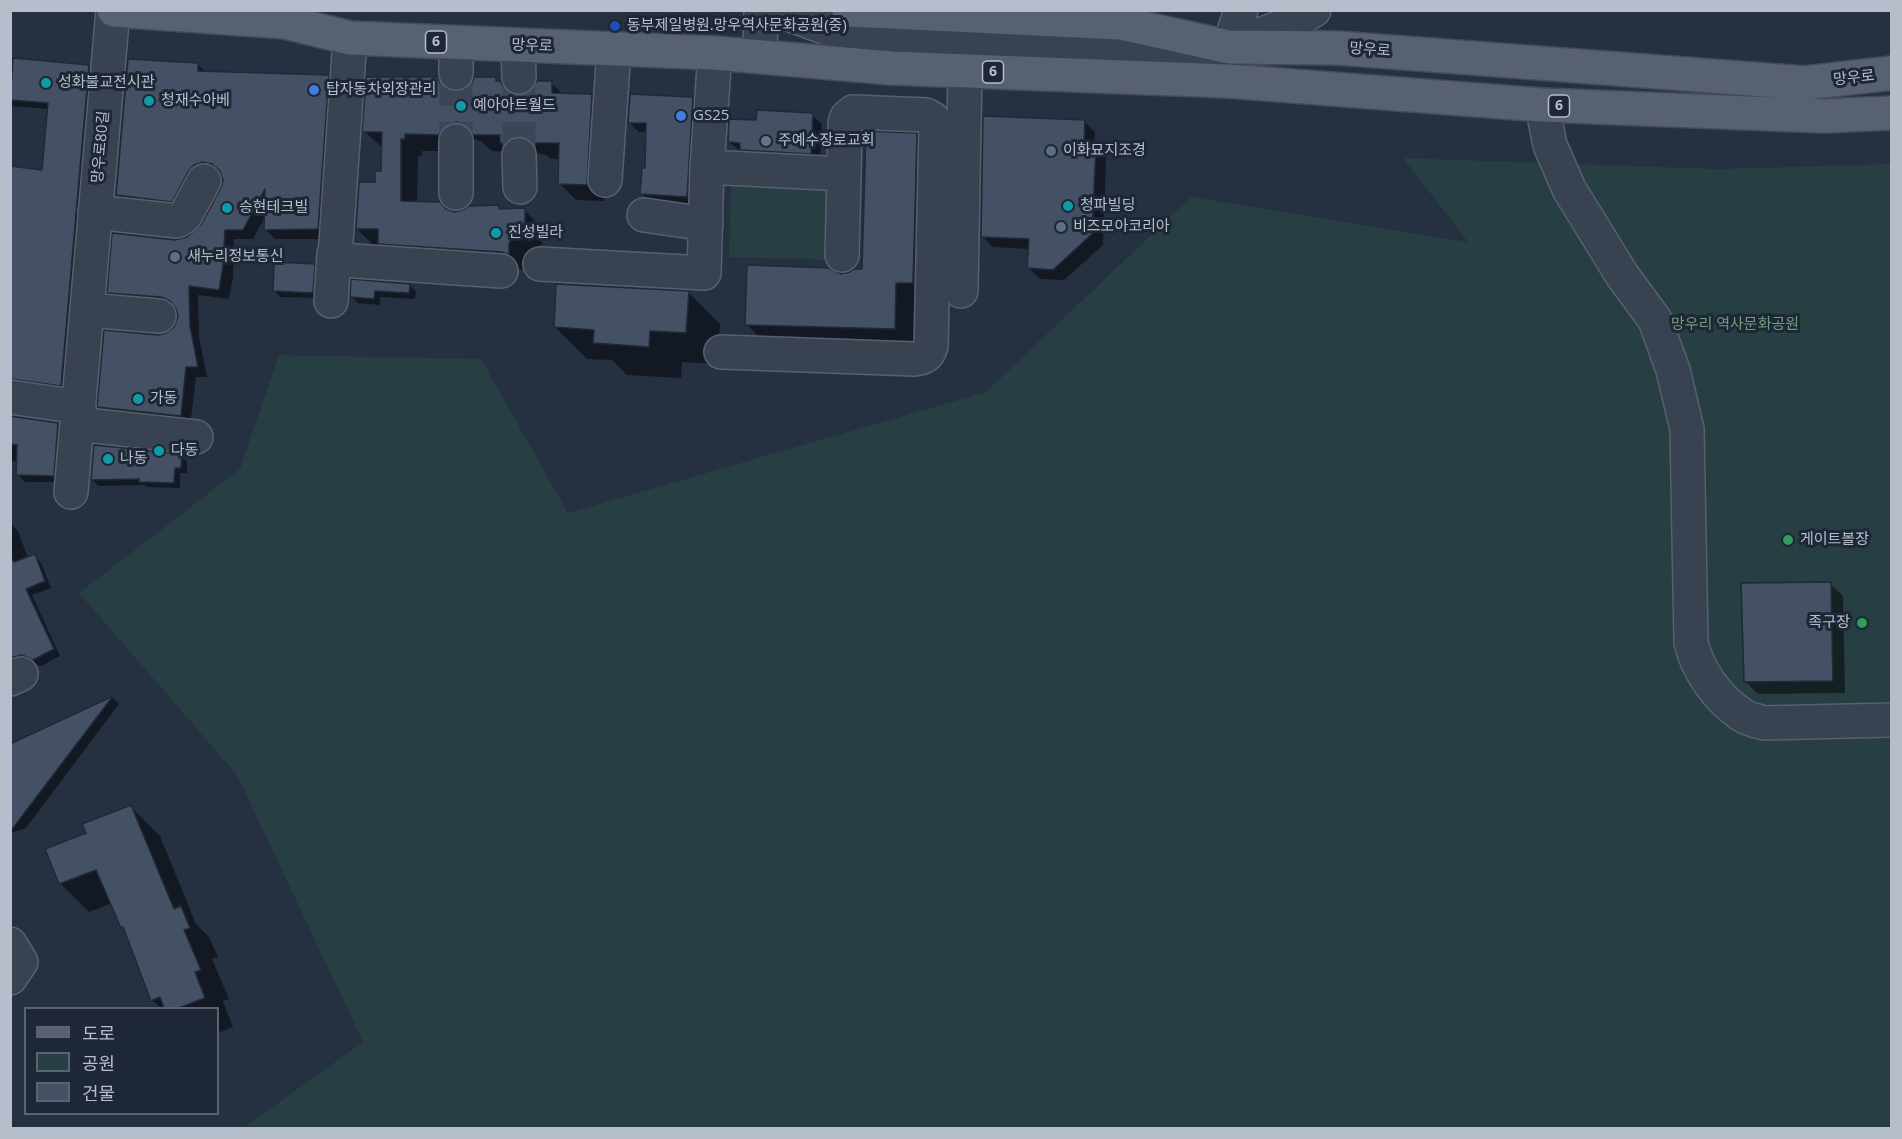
<!DOCTYPE html>
<meta charset="utf-8">
<style>
body{margin:0}
#map{position:relative;width:1902px;height:1139px;overflow:hidden;background:#253041;font-family:"Open Sans","Noto Sans KR",sans-serif}
canvas{display:block}
.frame{position:absolute;inset:0;border:12px solid #b6becb;pointer-events:none}
.legend{position:absolute;left:24px;top:1007px;width:195px;height:108px;box-sizing:border-box;background:#1e2736;border:2px solid #5b6372;margin:0;padding:8px 10px;list-style:none;font-size:18px;color:#b6becb}
.legend li{display:flex;align-items:center;gap:12px;height:30px}
.legend b{width:30px;border:2px solid #5b6372}
</style>
<div id="map">
<canvas width="1902" height="1139"></canvas>
<div class="frame"></div>
<ul class="legend">
<li><b style="height:8px;background:#576171"></b>도로</li>
<li><b style="height:16px;background:#273e42"></b>공원</li>
<li><b style="height:16px;background:#445063"></b>건물</li>
</ul>
</div>
<script>
const context = document.querySelector('canvas').getContext('2d');
context.lineJoin = 'round';
function fill(path, color) { context.fillStyle = color; context.fill(path, 'evenodd'); }
function trace(path, color, width, dash) { context.strokeStyle = color; context.lineWidth = width; context.lineCap = dash ? 'butt' : 'round'; context.setLineDash(dash || []); context.stroke(path); }
function drawText(font, color, halo, rows, align = 'center') {
  context.font = font + ' "Open Sans","Noto Sans KR",sans-serif'; context.lineWidth = 6; context.setLineDash([]); context.textBaseline = 'middle'; context.strokeStyle = halo; context.fillStyle = color; for (const [text, x, y, turn = 0] of rows) {
    context.save(); context.translate(x, y); context.rotate((+turn || 0) * Math.PI / 180); context.textAlign = isNaN(turn) ? turn : align; if (halo) context.strokeText(text, 0, 0); context.fillText(text, 0, 0); context.restore();
  }
}
fill(new Path2D(`
 M 1403,158 L 1719,169 L 1891,164 L 1891,1128 L 243,1128 L 363,1042 L 237,775 L 79,593 L 240,469 L 279,355 L 481,359 L 568,513 L 986,392 L 1191,197 L 1468,242 Z
 M 731,181 L 834,185 L 832,260 L 729,257 Z`), '#273e42');
fill(new Path2D(`
 M 10,58 L 89,66 L 96,73 L 68,392 L 10,386 L 10,168 L 44,172 L 49,109 L 10,106 Z
 M 197,64 L 205,72 L 328,76 L 338,86 L 328,239 L 275,239 L 265,229 L 266,216 L 253,239 L 234,239 L 233,277 L 229,299 L 198,295 L 199,337 L 207,377 L 196,377 L 190,426 L 109,417 L 99,407 L 158,336 L 167,335 L 175,328 L 179,317 L 178,309 L 172,307 L 119,302 L 109,292 L 175,241 L 188,238 L 203,226 L 222,190 L 224,181 L 222,173 L 214,172 L 182,211 L 127,205 L 117,195 Z
 M 438,78 L 451,92 L 455,93 L 495,79 L 514,96 L 519,97 L 530,94 L 551,83 L 563,94 L 592,95 L 608,112 L 604,201 L 576,200 L 559,183 L 560,159 L 551,159 L 546,155 L 537,153 L 527,155 L 511,152 L 492,151 L 481,141 L 474,139 L 463,142 L 456,151 L 422,151 L 421,156 L 418,156 L 417,203 L 455,213 L 498,206 L 502,211 L 524,210 L 541,227 L 542,244 L 525,260 L 525,270 L 397,260 L 382,246 L 374,246 L 357,229 L 382,173 L 383,148 L 364,131 Z
 M 692,98 L 703,109 L 697,207 L 652,204 L 642,194 L 646,170 L 647,132 L 639,132 L 629,122 Z
 M 812,115 L 822,124 L 820,162 L 751,159 L 729,142 L 758,122 Z
 M 1084,122 L 1095,132 L 1094,147 L 1106,158 L 1103,245 L 1064,280 L 1040,279 L 1029,268 L 1030,249 L 993,247 L 982,236 Z
 M 916,135 L 948,167 L 926,361 L 779,356 L 746,324 L 841,275 L 863,270 Z
 M 314,266 L 320,272 L 318,298 L 280,297 L 274,291 Z
 M 353,281 L 409,285 L 416,291 L 415,299 L 380,297 L 380,305 L 358,303 L 352,297 Z
 M 688,292 L 720,324 L 717,364 L 682,362 L 681,378 L 627,375 L 612,360 L 587,359 L 555,327 Z
 M 10,417 L 57,424 L 64,431 L 60,482 L 25,482 L 18,475 L 18,462 L 10,460 Z
 M 181,456 L 187,462 L 187,473 L 180,473 L 180,488 L 147,487 L 145,485 L 99,486 L 92,480 Z
 M 11,524 L 18,531 L 28,558 L 35,556 L 41,563 L 51,588 L 32,595 L 60,656 L 41,666 L 30,662 L 10,668 Z
 M 1830,584 L 1843,596 L 1845,693 L 1758,694 L 1746,682 Z
 M 113,698 L 119,704 L 26,828 L 10,833 L 10,746 Z
 M 131,807 L 160,836 L 196,924 L 209,937 L 218,957 L 212,959 L 229,999 L 223,1001 L 233,1027 L 218,1033 L 218,1008 L 161,1008 L 152,1000 L 126,931 L 122,927 L 112,903 L 89,912 L 60,883 L 88,834 Z`), '#0007');
const building = new Path2D(`
 M 13,58 L 89,65 L 61,386 L 10,379 L 10,166 L 42,170 L 48,103 L 10,100 Z
 M 128,59 L 198,63 L 198,71 L 329,75 L 318,229 L 264,230 L 265,189 L 243,230 L 225,230 L 223,266 L 219,290 L 189,286 L 190,326 L 198,367 L 186,367 L 181,416 L 97,407 L 104,330 L 158,335 L 166,333 L 174,327 L 178,317 L 176,309 L 170,301 L 161,297 L 107,293 L 112,233 L 175,240 L 187,237 L 201,225 L 220,190 L 223,181 L 220,171 L 212,164 L 203,162 L 194,165 L 188,172 L 172,202 L 116,195 Z
 M 366,77 L 438,77 L 440,83 L 446,89 L 455,92 L 466,89 L 472,83 L 474,77 L 496,77 L 496,81 L 501,81 L 503,87 L 510,93 L 519,96 L 529,93 L 537,81 L 552,81 L 552,93 L 592,94 L 587,185 L 558,184 L 559,143 L 533,143 L 527,138 L 519,136 L 510,139 L 506,143 L 500,143 L 500,135 L 473,135 L 466,125 L 457,122 L 446,125 L 439,135 L 405,134 L 405,139 L 401,139 L 401,201 L 440,202 L 446,209 L 455,212 L 465,209 L 469,206 L 499,205 L 499,209 L 525,208 L 525,227 L 509,243 L 509,255 L 502,252 L 378,244 L 378,229 L 356,229 L 359,182 L 375,182 L 375,171 L 381,171 L 382,132 L 362,132 Z
 M 630,94 L 693,97 L 687,197 L 640,194 L 642,168 L 645,168 L 646,123 L 628,123 Z
 M 757,110 L 813,113 L 811,154 L 740,150 L 740,143 L 728,142 L 729,119 L 756,120 Z
 M 983,116 L 1085,120 L 1084,146 L 1096,146 L 1092,234 L 1053,270 L 1027,268 L 1029,239 L 981,237 Z
 M 866,131 L 917,133 L 913,283 L 896,283 L 895,329 L 745,325 L 747,265 L 829,268 L 841,274 L 850,272 L 854,269 L 862,269 Z
 M 274,262 L 315,264 L 313,293 L 273,291 Z
 M 351,279 L 410,284 L 409,293 L 375,291 L 374,299 L 350,297 Z
 M 556,284 L 689,291 L 686,333 L 650,331 L 649,347 L 593,343 L 594,330 L 554,327 Z
 M 10,416 L 58,423 L 54,476 L 16,475 L 17,445 L 10,444 Z
 M 94,445 L 182,454 L 181,468 L 175,468 L 174,483 L 139,482 L 139,479 L 91,480 Z
 M 35,554 L 45,581 L 26,589 L 54,649 L 33,660 L 22,655 L 10,658 L 10,555 L 14,562 Z
 M 1831,582 L 1833,681 L 1744,682 L 1741,583 Z
 M 113,696 L 10,832 L 10,744 Z
 M 131,805 L 174,909 L 181,906 L 190,928 L 184,930 L 201,970 L 195,972 L 205,998 L 178,1008 L 164,1008 L 160,997 L 151,1001 L 123,927 L 121,928 L 96,870 L 59,884 L 45,849 L 86,833 L 82,824 Z`);
fill(building, '#445063');
trace(building, '#202938', 1.5);
trace(new Path2D(`
 M 456,73 L 456,141
 M 519,155 L 519,77`), '#3b4556', 33, [33, 16]);
const minor = new Path2D(`
 M 778,10 L 843,34 L 1131,50 L 1229,47 L 1294,22 L 1314,10
 M 350,38 L 335,257 L 341,260 L 501,271
 M 518,46 L 519,77
 M 760,56 L 761,10
 M 1228,61 L 1229,47 L 1241,10
 M 456,73 L 456,43
 M 1542,105 L 1550,145 L 1569,189 L 1622,275 L 1655,320 L 1673,370 L 1687,429 L 1691,643 C 1698,671 1717,698 1742,715 C 1748,719 1756,721 1764,723 L 1892,720
 M 519,155 L 520,187
 M 707,167 L 844,174 L 845,123 L 847,117 L 853,112 L 926,115 L 933,119 L 936,124 L 931,346 C 928,356 924,358 914,359 L 721,352
 M 605,180 L 614,49
 M 456,193 L 456,141
 M 95,212 L 177,221 L 185,216 L 204,181
 M 644,215 L 706,224
 M 842,255 L 844,174
 M 540,264 L 704,273 L 707,167 L 715,53
 M 961,291 L 965,71
 M 331,301 L 334,254
 M 87,310 L 159,316
 M 10,397 L 79,407
 M 77,424 L 196,437
 M 71,492 L 113,10
 M 10,679 L 21,674
 M 10,944 L 21,962 L 10,978`);
const major = new Path2D(`
 M 114,10 L 285,22 L 350,38 L 715,53 L 891,68 L 1227,81 L 1542,105 L 1824,116 L 1892,113
 M 849,10 L 1120,23 L 1229,47 L 1338,48 L 1805,83 L 1892,73`);
trace(minor, '#57606e', 36);
trace(major, '#434b5a', 36);
trace(minor, '#394251', 33);
trace(major, '#576171', 33);
for (const [x, y, r, color] of [
 [615,26,6,"#1a4fb4"],
 [46,83,6,"#0f9aa8"],
 [314,90,6,"#3f7fe0"],
 [149,101,6,"#0f9aa8"],
 [461,106,6,"#0f9aa8"],
 [681,116,6,"#3f7fe0"],
 [766,141,6,"#6b7280"],
 [1051,151,6,"#5c6f8a"],
 [1068,206,6,"#0f9aa8"],
 [227,208,6,"#0f9aa8"],
 [1061,227,6,"#5c6f8a"],
 [496,233,6,"#0f9aa8"],
 [175,257,6,"#5c6f8a"],
 [138,399,6,"#0f9aa8"],
 [159,451,6,"#0f9aa8"],
 [108,459,6,"#0f9aa8"],
 [1788,540,6,"#2e9e5b"],
 [1862,623,6,"#2e9e5b"]
]) { const dot = new Path2D(); dot.arc(x, y, r, 0, 2 * Math.PI); context.fillStyle = color; context.fill(dot); trace(dot, '#1e2736', 2); }
for (const [x, y, w] of [
 [436,42,21],
 [993,72,21],
 [1559,106,21]
]) { const box = new Path2D(); box.roundRect(x - w / 2, y - 11, w, 22, 4.5); context.fillStyle = '#1e2736'; context.fill(box); trace(box, '#b6becb', 1.5); }
drawText('bold 14px', '#b6becb', null, [
 ["6",436,42],
 ["6",993,72],
 ["6",1559,106]
]);
drawText('15px', '#b6becb', '#1e2736', [
 ["동부제일병원.망우역사문화공원(중)",627,26],
 ["성화불교전시관",58,83],
 ["탑자동차외장관리",326,90],
 ["청재수아베",161,101],
 ["예아아트월드",473,106],
 ["GS25",693,116],
 ["주예수장로교회",778,141],
 ["이화묘지조경",1063,151],
 ["청파빌딩",1080,206],
 ["승현테크빌",239,208],
 ["비즈모아코리아",1073,227],
 ["진성빌라",508,233],
 ["새누리정보통신",187,257],
 ["가동",150,399],
 ["다동",171,451],
 ["나동",120,459],
 ["게이트볼장",1800,540],
 ["족구장",1850,623,"right"]
], 'left');
drawText('15px', '#b6becb', '#1e2736', [
 ["망우로",532,46,2],
 ["망우로",1370,50,4],
 ["망우로",1854,78,-6],
 ["망우로80길",101,147,-85]
]);
drawText('15px', '#6d9d79', '#1e2736', [
 ["망우리 역사문화공원",1735,325]
]);
</script>
